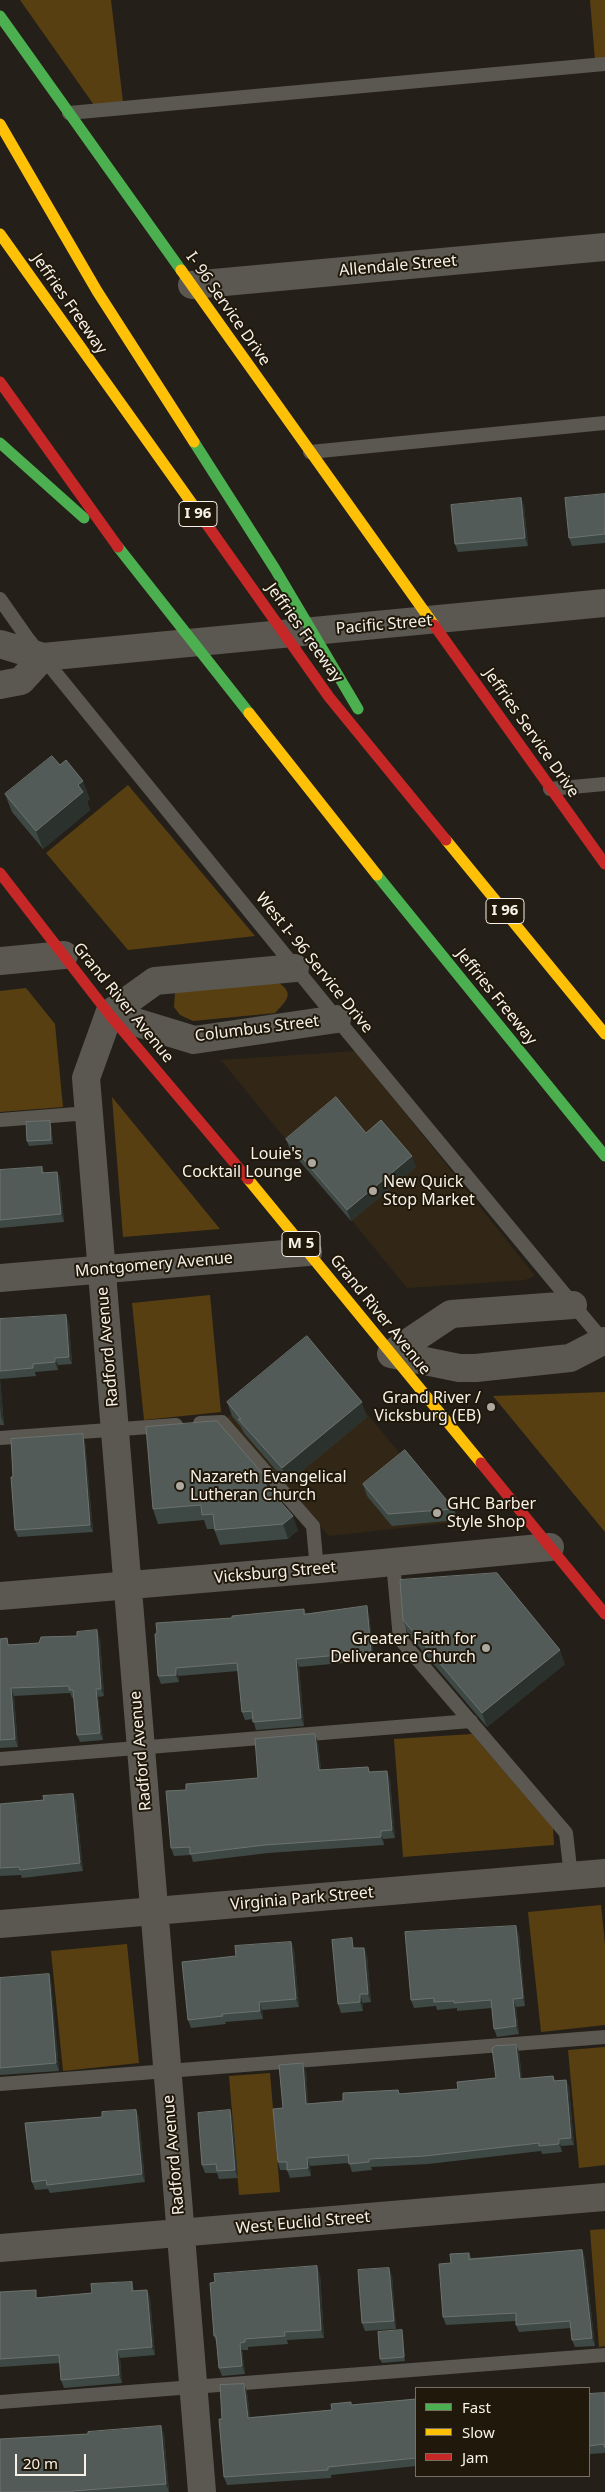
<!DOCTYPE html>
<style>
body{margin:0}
#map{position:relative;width:605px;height:2492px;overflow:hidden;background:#242019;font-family:"Noto Sans",sans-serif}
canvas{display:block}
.legend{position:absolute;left:415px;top:2387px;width:175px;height:90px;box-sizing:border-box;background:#20180a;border:1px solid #766f63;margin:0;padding:6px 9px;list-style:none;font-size:15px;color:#f7f1e8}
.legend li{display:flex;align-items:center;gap:10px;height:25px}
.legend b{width:25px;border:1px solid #766f63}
.scale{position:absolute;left:15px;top:2454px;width:71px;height:22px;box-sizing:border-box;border:2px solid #f7f1e8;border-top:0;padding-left:6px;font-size:15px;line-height:18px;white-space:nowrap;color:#f7f1e8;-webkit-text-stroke:4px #20180a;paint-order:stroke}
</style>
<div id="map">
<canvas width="605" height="2492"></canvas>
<ul class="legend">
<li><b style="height:6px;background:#4caf50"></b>Fast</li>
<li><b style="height:6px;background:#ffc107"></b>Slow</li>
<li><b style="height:6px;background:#c62828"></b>Jam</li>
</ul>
<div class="scale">20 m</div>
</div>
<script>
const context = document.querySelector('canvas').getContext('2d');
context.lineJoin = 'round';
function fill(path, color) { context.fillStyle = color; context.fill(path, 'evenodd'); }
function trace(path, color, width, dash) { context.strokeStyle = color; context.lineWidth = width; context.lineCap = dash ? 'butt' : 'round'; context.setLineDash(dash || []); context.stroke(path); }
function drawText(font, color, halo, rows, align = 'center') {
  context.font = font + ' "Noto Sans",sans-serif'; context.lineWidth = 4; context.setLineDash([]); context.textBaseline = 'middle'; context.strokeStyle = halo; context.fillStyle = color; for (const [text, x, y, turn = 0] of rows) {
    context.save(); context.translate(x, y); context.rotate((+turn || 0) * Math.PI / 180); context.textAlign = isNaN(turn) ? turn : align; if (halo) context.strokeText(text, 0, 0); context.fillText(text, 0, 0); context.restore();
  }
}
fill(new Path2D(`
 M 356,1051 L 535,1276 L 525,1280 L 407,1288 L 221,1060 Z
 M 314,1349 L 456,1522 L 329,1536 L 226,1418 Z`), '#322716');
fill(new Path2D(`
 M 20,0 L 111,0 L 123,102 L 94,105 Z
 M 590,0 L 605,0 L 605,60 L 595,60 Z
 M 128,785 L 255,936 L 128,950 L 46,853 Z
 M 279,983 C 295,994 286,1001 275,1013 L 193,1021 L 180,1015 L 174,1007 L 175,992 Z
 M 26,988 L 55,1024 L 63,1107 L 0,1112 L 0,991 Z
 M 112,1097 L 220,1229 L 123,1237 Z
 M 210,1295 L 221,1412 L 144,1420 L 132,1303 Z
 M 605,1392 L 605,1532 L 493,1396 Z
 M 472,1734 L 553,1828 L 554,1845 L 403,1857 L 394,1739 Z
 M 601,1905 L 605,1945 L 605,2025 L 541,2032 L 528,1912 Z
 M 127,1944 L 139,2063 L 63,2071 L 51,1951 Z
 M 605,2047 L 605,2165 L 579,2168 L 568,2050 Z
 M 270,2073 L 280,2192 L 239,2195 L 229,2076 Z
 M 605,2229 L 605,2346 L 599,2347 L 590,2230 Z`), '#583f11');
trace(new Path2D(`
 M 69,113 L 605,64
 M 310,452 L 605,423
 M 0,599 L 28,639 L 337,1019 L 605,1343
 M 550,789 L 605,784
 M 0,1120 L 89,1113
 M 200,1423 L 222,1422 L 313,1526 L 317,1570
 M 0,1438 L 176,1425
 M 393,1562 L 400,1639 L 566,1833 L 571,1876
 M 0,1759 L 471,1721
 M 0,2084 L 605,2037
 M 0,2402 L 605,2355`), '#5b5751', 14);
trace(new Path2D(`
 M 192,285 L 605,247
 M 0,644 L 43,657 L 605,603
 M 0,685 L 21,681 L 43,657
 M 0,961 L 64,955
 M 295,968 L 155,981 L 109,1014 L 194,1040 L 337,1019
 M 109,1014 L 86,1078 L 202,2492
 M 0,1278 L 308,1252
 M 573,1305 L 451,1314 L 391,1354 L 459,1368 L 476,1368 L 570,1358 L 603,1341
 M 0,1596 L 320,1569 L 550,1547
 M 0,1924 L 605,1873
 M 0,2248 L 605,2197`), '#5b5751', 28);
trace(new Path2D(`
 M 0,16 L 181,270
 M 194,442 L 275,569 L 358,709
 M 0,443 L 84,518
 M 118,547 L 249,713
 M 377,875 L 605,1156`), '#4caf50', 11);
trace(new Path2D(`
 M 0,124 L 97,291 L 194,442
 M 0,234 L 203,519
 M 181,270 L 434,625
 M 249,713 L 377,875
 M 446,840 L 605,1034
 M 248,1179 L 481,1463`), '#ffc107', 11);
trace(new Path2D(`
 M 0,382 L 118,547
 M 203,519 L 329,697 L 446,840
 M 434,625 L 605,864
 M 0,873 L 109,1014 L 248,1179
 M 481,1463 L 605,1614`), '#c62828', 11);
fill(new Path2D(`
 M 605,494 L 605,543 L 572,546 L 569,538 Z
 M 521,498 L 524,506 L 528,546 L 458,552 L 455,544 Z
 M 5,794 L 90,799 L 87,801 L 90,810 L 43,849 L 12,812 Z
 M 51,1125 L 53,1144 L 29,1146 L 27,1141 Z
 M 366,1133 L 416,1167 L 351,1221 L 290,1150 L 286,1139 Z
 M 42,1167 L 44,1173 L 57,1172 L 60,1179 L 64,1222 L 0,1228 L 0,1170 Z
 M 0,1319 L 69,1323 L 72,1364 L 58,1365 L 58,1370 L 35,1372 L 36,1376 L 0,1379 L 4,1425 L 0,1425 Z
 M 227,1402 L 367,1417 L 287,1483 L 244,1433 L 241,1427 L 232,1416 Z
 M 85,1441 L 93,1532 L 18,1537 L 15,1530 Z
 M 268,1480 L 273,1492 L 298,1530 L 288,1539 L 220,1545 L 214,1529 L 207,1529 L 204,1520 L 158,1524 L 153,1509 Z
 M 363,1484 L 454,1509 L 458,1520 L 392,1526 L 367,1496 Z
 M 304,1609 L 306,1614 L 369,1614 L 374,1660 L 299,1667 L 304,1726 L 256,1730 L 253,1719 L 245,1720 L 242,1712 L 238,1671 L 178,1676 L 179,1682 L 161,1684 L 158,1676 L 232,1618 Z
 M 403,1620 L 565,1664 L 487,1727 L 408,1634 Z
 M 100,1638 L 104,1696 L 98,1697 L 103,1740 L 80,1742 L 77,1735 L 74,1698 L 72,1698 L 70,1693 L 14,1696 L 18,1747 L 0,1748 L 0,1639 L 10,1645 Z
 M 318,1742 L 321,1770 L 368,1767 L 370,1772 L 390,1779 L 395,1838 L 383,1839 L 384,1845 L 268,1853 L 193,1862 L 191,1855 L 174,1856 L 171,1848 L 186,1790 L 258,1778 Z
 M 73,1794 L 76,1801 L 83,1871 L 22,1878 L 21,1875 L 0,1876 L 0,1804 L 44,1800 Z
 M 519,1934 L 525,2006 L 516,2007 L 519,2034 L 497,2037 L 494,2029 L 492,2008 L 457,2011 L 457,2008 L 437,2010 L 436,2006 L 414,2008 L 411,2000 Z
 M 291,1942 L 294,1950 L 299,2007 L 262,2010 L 263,2019 L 225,2022 L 226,2024 L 191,2028 L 188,2020 L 236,1956 Z
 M 355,1947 L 355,1948 L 364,1948 L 367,1956 L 371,2002 L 363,2003 L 363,2011 L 341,2013 L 338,2004 Z
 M 49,1974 L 51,1981 L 59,2071 L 0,2075 L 0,1978 Z
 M 516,2045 L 519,2052 L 522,2079 L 553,2076 L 555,2081 L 566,2080 L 569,2088 L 574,2145 L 561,2146 L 562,2152 L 542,2154 L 541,2151 L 428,2164 L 371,2167 L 372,2170 L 352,2172 L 349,2163 L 310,2166 L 311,2176 L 290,2178 L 287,2170 L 280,2170 L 278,2162 L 283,2108 L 306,2071 L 308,2104 L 343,2101 L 398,2090 L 400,2094 L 458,2089 L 496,2078 Z
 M 136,2110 L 139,2118 L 145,2182 L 50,2193 L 48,2189 L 35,2190 L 32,2182 L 102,2117 Z
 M 233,2118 L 238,2178 L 219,2179 L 217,2173 L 205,2173 L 202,2165 Z
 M 582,2250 L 585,2258 L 595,2346 L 575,2347 L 572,2340 L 571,2328 L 519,2332 L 516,2325 L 516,2321 L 446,2325 L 443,2317 L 451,2263 L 469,2253 L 471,2258 Z
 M 389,2268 L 392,2276 L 396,2329 L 365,2331 L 362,2323 Z
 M 320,2274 L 324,2338 L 287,2340 L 288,2344 L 248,2347 L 248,2350 L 242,2350 L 245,2374 L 222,2376 L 219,2368 L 217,2344 L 214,2336 Z
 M 132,2282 L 134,2291 L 147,2290 L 150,2298 L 155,2355 L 120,2358 L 122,2383 L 64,2388 L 61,2380 L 60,2363 L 0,2367 L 0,2292 L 39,2298 L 92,2293 Z
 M 403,2334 L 405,2361 L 382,2363 L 380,2359 Z
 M 244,2384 L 247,2392 L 250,2417 L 332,2410 L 352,2405 L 416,2399 L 416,2466 L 331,2475 L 331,2478 L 227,2485 L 224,2477 L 222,2419 Z
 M 605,2393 L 605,2453 L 589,2454 L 589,2394 Z
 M 164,2434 L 169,2492 L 0,2492 Z`), '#3e4946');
fill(new Path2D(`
 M 521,498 L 524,506 L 528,546 L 525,538 Z
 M 83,781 L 90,799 L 87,801 L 90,810 L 43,849 L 36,831 L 78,785 Z
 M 50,1121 L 51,1125 L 53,1144 L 51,1140 Z
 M 412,1156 L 416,1167 L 351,1221 L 347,1210 Z
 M 57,1172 L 60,1179 L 64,1222 L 61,1214 Z
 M 66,1315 L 69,1323 L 72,1364 L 69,1357 Z
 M 55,1358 L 58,1365 L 58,1370 L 55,1362 Z
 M 0,1378 L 4,1425 L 1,1417 L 0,1404 Z
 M 362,1402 L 367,1417 L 287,1483 L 282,1468 Z
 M 83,1434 L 85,1441 L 93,1532 L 90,1525 Z
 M 268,1480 L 273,1494 L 264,1483 Z
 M 293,1516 L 298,1530 L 288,1539 L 283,1524 Z
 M 367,1606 L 369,1614 L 374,1660 L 371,1652 Z
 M 97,1630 L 100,1638 L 104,1696 L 101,1689 Z
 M 560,1650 L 565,1664 L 487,1727 L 482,1713 Z
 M 296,1659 L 299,1667 L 304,1726 L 301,1718 Z
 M 176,1668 L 178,1676 L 179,1682 L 176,1675 Z
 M 11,1688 L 14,1696 L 18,1747 L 15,1739 Z
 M 96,1689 L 98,1697 L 103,1740 L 100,1733 Z
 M 315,1734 L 318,1742 L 322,1778 L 319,1770 Z
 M 387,1771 L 390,1779 L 395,1838 L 392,1830 Z
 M 73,1794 L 76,1801 L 83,1871 L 80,1863 Z
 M 381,1831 L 383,1839 L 384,1845 L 381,1837 Z
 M 516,1926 L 519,1934 L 525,2006 L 523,1998 Z
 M 291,1942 L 294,1950 L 299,2007 L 296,1999 Z
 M 364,1948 L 367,1956 L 371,2002 L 368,1994 Z
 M 49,1974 L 51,1981 L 59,2071 L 56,2063 Z
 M 360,1994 L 363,2003 L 363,2011 L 360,2002 Z
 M 513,1999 L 516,2007 L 519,2034 L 516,2026 Z
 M 259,2002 L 262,2010 L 263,2019 L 260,2011 Z
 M 516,2045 L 519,2052 L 523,2087 L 520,2079 Z
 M 303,2063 L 306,2071 L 309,2112 L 306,2104 Z
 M 566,2080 L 569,2088 L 574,2145 L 571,2138 Z
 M 136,2110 L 139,2118 L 145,2182 L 142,2174 Z
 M 230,2110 L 233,2118 L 238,2178 L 235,2170 Z
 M 559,2139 L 561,2146 L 562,2152 L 559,2144 Z
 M 307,2158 L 310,2166 L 311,2176 L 308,2168 Z
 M 582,2250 L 585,2258 L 595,2346 L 592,2338 Z
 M 317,2266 L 320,2274 L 324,2338 L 321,2330 Z
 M 389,2268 L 392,2276 L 396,2329 L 394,2321 Z
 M 147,2290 L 150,2298 L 155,2355 L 152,2347 Z
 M 402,2330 L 403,2334 L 405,2361 L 404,2357 Z
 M 240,2343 L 242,2350 L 245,2374 L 242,2366 Z
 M 117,2350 L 120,2358 L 122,2383 L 119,2375 Z
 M 244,2384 L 247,2392 L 251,2426 L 248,2418 Z
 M 161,2426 L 164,2434 L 169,2492 L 166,2484 Z`), '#2b312d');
const building = new Path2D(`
 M 605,494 L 605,534 L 569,538 L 565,498 Z
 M 521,498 L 525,538 L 455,544 L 451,505 Z
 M 52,756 L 60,765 L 66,760 L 83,781 L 78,785 L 83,792 L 36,831 L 5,794 Z
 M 336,1097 L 366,1133 L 381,1120 L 412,1156 L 347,1210 L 286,1139 Z
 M 50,1121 L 51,1140 L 27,1141 L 26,1122 Z
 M 42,1167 L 42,1173 L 57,1172 L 61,1214 L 0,1220 L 0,1170 Z
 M 66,1315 L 69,1357 L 55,1358 L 55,1362 L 33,1364 L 33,1368 L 0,1371 L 0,1319 Z
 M 307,1336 L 362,1402 L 282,1468 L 238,1419 L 241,1419 L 227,1402 Z
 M 217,1421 L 268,1480 L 264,1483 L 293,1516 L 283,1524 L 215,1530 L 213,1514 L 202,1515 L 201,1505 L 153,1509 L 146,1427 Z
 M 83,1434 L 90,1525 L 15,1530 L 11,1477 L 13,1477 L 11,1439 Z
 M 405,1450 L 454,1509 L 388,1514 L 363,1484 Z
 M 497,1573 L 560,1650 L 482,1713 L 403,1620 L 400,1580 Z
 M 367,1606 L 371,1652 L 296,1659 L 301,1718 L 253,1722 L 252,1711 L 242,1712 L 237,1663 L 176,1668 L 176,1675 L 158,1676 L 155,1634 L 157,1633 L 156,1623 L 232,1618 L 232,1616 L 304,1609 L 304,1614 Z
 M 97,1630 L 101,1689 L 96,1689 L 100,1733 L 77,1735 L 73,1690 L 69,1690 L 69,1686 L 11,1688 L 15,1739 L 0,1740 L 0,1639 L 7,1638 L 8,1645 L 39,1643 L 41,1637 L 77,1636 L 77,1632 Z
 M 315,1734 L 319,1770 L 368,1767 L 369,1772 L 387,1771 L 392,1830 L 381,1831 L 381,1837 L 265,1845 L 190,1854 L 190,1847 L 171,1848 L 166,1791 L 186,1790 L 186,1784 L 258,1778 L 255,1739 Z
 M 73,1794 L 80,1863 L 20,1870 L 19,1867 L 0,1868 L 0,1804 L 44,1800 L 43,1796 Z
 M 516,1926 L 523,1998 L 513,1999 L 516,2026 L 494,2029 L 491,2000 L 454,2003 L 454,2001 L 434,2002 L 434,1998 L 411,2000 L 405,1932 Z
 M 352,1938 L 353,1948 L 364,1948 L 368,1994 L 360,1994 L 360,2002 L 338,2004 L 332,1940 Z
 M 291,1942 L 296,1999 L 259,2002 L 260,2011 L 222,2014 L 223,2016 L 188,2020 L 182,1962 L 236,1956 L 235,1946 Z
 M 49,1974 L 56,2063 L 0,2068 L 0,1978 Z
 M 516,2045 L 520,2079 L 553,2076 L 554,2081 L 566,2080 L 571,2138 L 559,2139 L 559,2144 L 539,2146 L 539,2143 L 425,2156 L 369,2159 L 369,2162 L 349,2164 L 348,2155 L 307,2158 L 308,2168 L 287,2170 L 287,2162 L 278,2162 L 273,2109 L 283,2108 L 279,2065 L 303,2063 L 306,2104 L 343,2101 L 343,2093 L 398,2090 L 399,2094 L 458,2089 L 457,2082 L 496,2078 L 492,2048 L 495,2046 Z
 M 136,2110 L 142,2174 L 47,2185 L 46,2180 L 32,2182 L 25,2123 L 102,2117 L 102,2112 Z
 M 230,2110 L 235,2170 L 217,2171 L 216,2164 L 202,2165 L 198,2113 Z
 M 582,2250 L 592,2338 L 572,2340 L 570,2321 L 516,2325 L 516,2313 L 443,2317 L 439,2264 L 451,2263 L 450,2254 L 469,2253 L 469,2259 Z
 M 317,2266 L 321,2330 L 284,2332 L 285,2336 L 245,2339 L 245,2342 L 240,2343 L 242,2366 L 219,2368 L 216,2336 L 214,2336 L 210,2283 L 215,2282 L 214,2274 Z
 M 389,2268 L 394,2321 L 362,2323 L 358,2270 Z
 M 132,2282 L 132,2291 L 147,2290 L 152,2347 L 117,2350 L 119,2375 L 61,2380 L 59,2355 L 0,2359 L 0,2292 L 36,2290 L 36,2298 L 92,2293 L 91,2284 Z
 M 402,2330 L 404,2357 L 380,2359 L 378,2332 Z
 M 244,2384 L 248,2418 L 332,2410 L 331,2404 L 351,2402 L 351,2405 L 416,2399 L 416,2458 L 328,2467 L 328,2470 L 224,2477 L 219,2419 L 222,2419 L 220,2385 Z
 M 605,2393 L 605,2447 L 604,2447 L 604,2444 L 589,2446 L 589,2394 Z
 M 161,2426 L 166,2484 L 73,2491 L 73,2492 L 0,2492 L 0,2439 L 88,2434 L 88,2432 Z`);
fill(building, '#525b58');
trace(building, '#6c726e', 1);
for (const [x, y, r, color] of [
 [312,1163,5,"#ada8a0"],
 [373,1191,5,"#ada8a0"],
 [491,1407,5,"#ada8a0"],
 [180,1486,5,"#ada8a0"],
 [437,1513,5,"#ada8a0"],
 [486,1648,5,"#ada8a0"]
]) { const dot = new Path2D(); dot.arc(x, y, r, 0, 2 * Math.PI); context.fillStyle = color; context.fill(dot); trace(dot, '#20180a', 2); }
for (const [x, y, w] of [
 [198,514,38],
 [505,911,38],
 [301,1244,38]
]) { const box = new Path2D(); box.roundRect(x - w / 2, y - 12.5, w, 25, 4); context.fillStyle = '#20180a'; context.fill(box); trace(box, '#f7f1e8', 1); }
drawText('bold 15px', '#f7f1e8', null, [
 ["I 96",198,514],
 ["I 96",505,911],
 ["M 5",301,1244]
]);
drawText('16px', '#f7f1e8', '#20180a', [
 ["Allendale Street",398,266,-5],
 ["Jeffries Freeway",69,304,55],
 ["I- 96 Service Drive",228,309,55],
 ["Pacific Street",384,625,-5],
 ["Jeffries Freeway",304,633,54],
 ["Jeffries Service Drive",531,733,55],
 ["West I- 96 Service Drive",314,963,51],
 ["Jeffries Freeway",496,997,51],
 ["Grand River Avenue",123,1003,51],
 ["Columbus Street",257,1029,-7],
 ["Montgomery Avenue",154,1265,-5],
 ["Grand River Avenue",380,1315,51],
 ["Radford Avenue",108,1347,-95],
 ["Vicksburg Street",275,1573,-5],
 ["Radford Avenue",141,1751,-95],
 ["Virginia Park Street",302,1899,-5],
 ["Radford Avenue",174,2155,-95],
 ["West Euclid Street",303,2223,-5]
]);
drawText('16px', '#f7f1e8', '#20180a', [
 ["Louie's",302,1154],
 ["Cocktail Lounge",302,1172],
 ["New Quick",383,1182,"left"],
 ["Stop Market",383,1200,"left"],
 ["Grand River /",481,1398],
 ["Vicksburg (EB)",481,1416],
 ["Nazareth Evangelical",190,1477,"left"],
 ["Lutheran Church",190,1495,"left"],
 ["GHC Barber",447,1504,"left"],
 ["Style Shop",447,1522,"left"],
 ["Greater Faith for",476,1639],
 ["Deliverance Church",476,1657]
], 'right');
</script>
